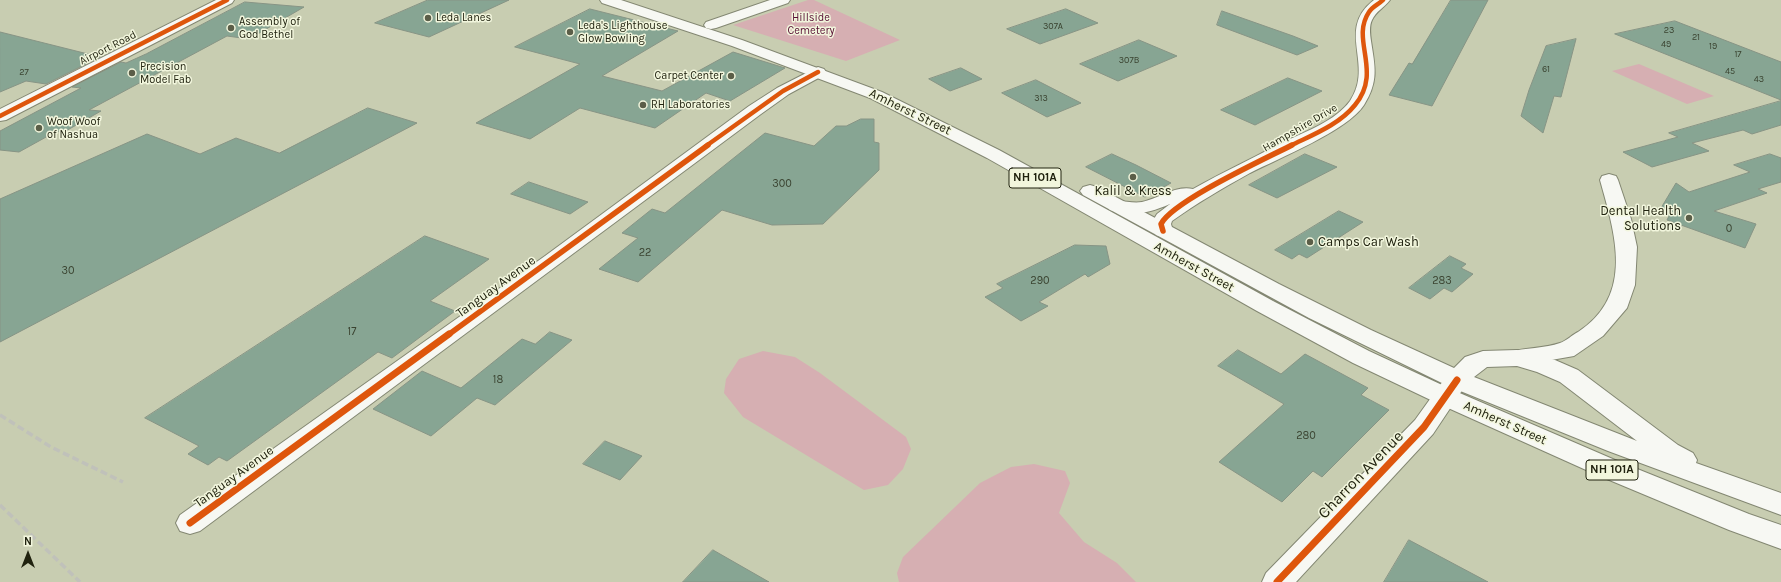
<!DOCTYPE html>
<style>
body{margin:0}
#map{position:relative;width:1781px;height:582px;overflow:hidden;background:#c8cdb1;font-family:Karla,sans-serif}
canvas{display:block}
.north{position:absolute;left:8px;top:534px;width:40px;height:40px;-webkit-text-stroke:3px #f2f6dd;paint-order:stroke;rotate:0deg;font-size:11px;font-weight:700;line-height:16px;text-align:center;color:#20220f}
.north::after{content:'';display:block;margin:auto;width:14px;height:18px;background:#20220f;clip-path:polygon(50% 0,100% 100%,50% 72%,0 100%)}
</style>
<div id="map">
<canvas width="1781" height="582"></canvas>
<div class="north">N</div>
</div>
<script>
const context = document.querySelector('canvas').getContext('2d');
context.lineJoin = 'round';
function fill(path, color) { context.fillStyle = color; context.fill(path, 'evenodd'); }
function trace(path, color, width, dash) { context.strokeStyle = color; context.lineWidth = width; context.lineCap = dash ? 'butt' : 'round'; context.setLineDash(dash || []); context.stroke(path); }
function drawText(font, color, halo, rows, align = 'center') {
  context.font = font + ' Karla,sans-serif'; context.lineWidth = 3; context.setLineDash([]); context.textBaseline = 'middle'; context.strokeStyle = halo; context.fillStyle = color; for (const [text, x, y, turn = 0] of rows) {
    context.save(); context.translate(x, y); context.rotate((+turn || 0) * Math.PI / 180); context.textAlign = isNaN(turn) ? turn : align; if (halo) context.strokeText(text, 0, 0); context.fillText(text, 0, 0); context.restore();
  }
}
fill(new Path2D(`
 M 808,0 L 814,0 L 900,40 L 846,61 L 733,25 Z
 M 1639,64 L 1714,96 L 1687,104 L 1612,71 Z
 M 763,351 L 795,357 L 820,373 L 906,437 L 911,449 L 903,469 L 888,485 L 864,490 L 743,417 L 724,393 L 726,379 L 739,359 Z
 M 1034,464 L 1065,471 L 1070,483 L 1059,513 L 1084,542 L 1117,563 L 1136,582 L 899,582 L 897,573 L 903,557 L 980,483 L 1011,467 Z`), '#d6afb2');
const building = new Path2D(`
 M 428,0 L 509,0 L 429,37 L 375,23 Z
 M 1451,0 L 1488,0 L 1432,106 L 1389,95 L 1409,63 L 1412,64 Z
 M 245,2 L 304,7 L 249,39 L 227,36 L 89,110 L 101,111 L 64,132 L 57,131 L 19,152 L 0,150 L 0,131 L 81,88 L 72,87 L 121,62 L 126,63 L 146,54 Z
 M 590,9 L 678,31 L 602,76 L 662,91 L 733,52 L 785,68 L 730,101 L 706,93 L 655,128 L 580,108 L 530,139 L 476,123 L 580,64 L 515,47 Z
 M 1066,9 L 1098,23 L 1040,44 L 1007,29 Z
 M 1222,11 L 1293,36 L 1318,46 L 1297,55 L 1217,25 Z
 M 1675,21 L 1781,62 L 1781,100 L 1615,34 Z
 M 0,32 L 100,57 L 46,84 L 26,81 L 0,92 Z
 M 1576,39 L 1561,97 L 1554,96 L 1543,133 L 1521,116 L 1529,90 L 1546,46 Z
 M 1139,40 L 1177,56 L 1118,81 L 1080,64 Z
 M 961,68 L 982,79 L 950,91 L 929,79 Z
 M 1288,78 L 1322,91 L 1255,125 L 1221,110 Z
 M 1036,80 L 1081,103 L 1047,117 L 1002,93 Z
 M 1781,101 L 1781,125 L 1752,134 L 1743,130 L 1692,143 L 1709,151 L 1652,167 L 1623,152 L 1678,137 L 1669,133 Z
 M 368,108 L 417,123 L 0,342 L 0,199 L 147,134 L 200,154 L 236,138 L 279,153 Z
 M 861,119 L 874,119 L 874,142 L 879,143 L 879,170 L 823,224 L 772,225 L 722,210 L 638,282 L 599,269 L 638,238 L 622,233 L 652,209 L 665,213 L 765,133 L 814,146 L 836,126 L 846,126 Z
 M 1112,154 L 1136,165 L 1171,183 L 1145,197 L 1086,167 Z
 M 1305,154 L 1337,167 L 1277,198 L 1249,185 Z
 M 1770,154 L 1781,158 L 1781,182 L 1758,189 L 1767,193 L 1714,211 L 1756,224 L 1745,248 L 1667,220 L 1669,216 L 1658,213 L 1676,183 L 1689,192 L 1750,172 L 1734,165 Z
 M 529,182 L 588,202 L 570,214 L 511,194 Z
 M 1339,211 L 1363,222 L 1307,258 L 1299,254 L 1292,259 L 1275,250 Z
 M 425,236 L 489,259 L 430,301 L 455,311 L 392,358 L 378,352 L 227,461 L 219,457 L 208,465 L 188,454 L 199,446 L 145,418 Z
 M 1075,245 L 1106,246 L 1110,264 L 1088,277 L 1085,274 L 1039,302 L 1048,306 L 1021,321 L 985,297 L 1003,288 L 997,284 Z
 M 1450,256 L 1466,264 L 1461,268 L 1473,274 L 1452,292 L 1444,288 L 1430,299 L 1409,288 Z
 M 550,332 L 572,340 L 495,405 L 477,398 L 431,436 L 373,409 L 422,371 L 461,388 L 522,339 L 535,344 Z
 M 1238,350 L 1281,374 L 1305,354 L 1368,388 L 1361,395 L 1389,410 L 1322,477 L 1313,471 L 1282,502 L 1219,462 L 1284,404 L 1218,366 Z
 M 605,441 L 642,456 L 620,480 L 583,464 Z
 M 1409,540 L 1488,582 L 1384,582 Z
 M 713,550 L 769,582 L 683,582 Z`);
fill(building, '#87a593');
trace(building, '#879485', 1);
const street = new Path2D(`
 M 216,0 L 234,0 L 232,3 L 6,120 L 0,121 L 0,109 Z
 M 770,0 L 790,0 L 788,3 L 716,28 L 711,29 L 706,28 L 704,25 L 706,22 Z
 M 1374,0 L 1390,0 C 1384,8 1376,11 1372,20 C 1369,26 1370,34 1371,41 C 1375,67 1379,81 1364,105 C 1347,131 1279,158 1250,173 C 1223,188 1197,203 1172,221 L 1171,224 L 1173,231 L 1170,235 L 1163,237 L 1156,235 L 1151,224 L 1157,214 L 1170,204 C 1147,214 1134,216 1110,210 L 1107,206 L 1110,202 C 1121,199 1131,204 1142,202 C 1158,199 1175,185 1193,189 C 1223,172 1255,157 1286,141 C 1307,131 1335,121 1350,101 C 1375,64 1335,30 1374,0 Z
 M 818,67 L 824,69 L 826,72 L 824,75 L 789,94 L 761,114 L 200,531 L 190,534 L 180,531 L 176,523 L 180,515 L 545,256 L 749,106 L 777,88 Z
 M 1609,174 L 1616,176 L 1618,180 L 1631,219 L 1637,247 L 1635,285 L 1627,308 L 1603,336 L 1574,356 L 1517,366 L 1509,364 L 1505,358 L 1509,352 C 1524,348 1546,348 1560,343 C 1566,341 1572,335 1578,332 C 1635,295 1615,234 1600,180 L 1602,176 Z`);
const secondary = new Path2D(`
 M 1457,372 L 1466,374 L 1469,380 L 1433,434 L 1296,582 L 1262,582 L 1266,573 L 1415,420 L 1448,374 Z`);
const highway = new Path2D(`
 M 600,0 L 621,0 L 742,40 L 882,92 L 999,150 L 1273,301 L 1369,351 L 1455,391 L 1615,460 L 1749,514 L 1781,525 L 1781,549 L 1729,530 L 1595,474 L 1437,403 L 1353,363 L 1257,311 L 987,158 L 870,98 L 732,46 L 602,3 Z
 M 1090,185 L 1097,187 L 1279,284 L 1371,330 L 1454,368 L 1465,357 L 1483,351 L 1517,350 L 1555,360 L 1578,370 L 1678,445 L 1693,453 L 1697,460 L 1696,463 L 1781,493 L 1781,515 L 1608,451 L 1448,386 L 1309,318 L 1083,195 L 1080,191 L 1083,187 ZM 1517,366 L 1537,372 L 1560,382 L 1637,441 L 1474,377 L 1487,367 Z`);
trace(street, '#838772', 2);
trace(secondary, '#838772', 2);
trace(highway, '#838772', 2);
fill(street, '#f7f8f3');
fill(secondary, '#f7f8f3');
fill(highway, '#f7f8f3');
trace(new Path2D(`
 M 0,415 L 51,447 L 123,482
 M 0,505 L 80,582`), '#c0c1ba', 3.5, [7, 3.5]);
trace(new Path2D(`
 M 0,116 L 227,0
 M 706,146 L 783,91 L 818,72
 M 1290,146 C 1312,135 1339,125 1355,105 C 1383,71 1350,40 1369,12 C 1372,7 1379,4 1383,0`), '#de560c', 4.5);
trace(new Path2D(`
 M 1163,231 L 1161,224 C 1173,201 1265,159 1292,145
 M 448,335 L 708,145`), '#de560c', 5.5);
trace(new Path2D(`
 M 190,523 L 449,334
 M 1277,582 L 1424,427 L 1457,380`), '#de560c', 7);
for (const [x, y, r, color] of [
 [428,18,4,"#5b5e48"],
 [231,28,4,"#5b5e48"],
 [570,32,4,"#5b5e48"],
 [132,73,4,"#5b5e48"],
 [731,76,4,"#5b5e48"],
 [643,105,4,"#5b5e48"],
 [39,128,4,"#5b5e48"],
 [1133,177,4,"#5b5e48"],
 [1689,218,4,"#5b5e48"],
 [1310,242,4,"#5b5e48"]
]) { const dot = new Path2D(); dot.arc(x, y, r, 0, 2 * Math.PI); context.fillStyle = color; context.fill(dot); trace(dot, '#f2f6dd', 1.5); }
drawText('9px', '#3a4330', null, [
 ["307A",1053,26],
 ["23",1669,30],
 ["21",1696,37],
 ["49",1666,44],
 ["19",1713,46],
 ["17",1738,54],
 ["307B",1129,60],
 ["61",1546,69],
 ["45",1730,71],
 ["27",24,72],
 ["43",1759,79],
 ["313",1041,98]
]);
drawText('11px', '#20220f', '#f2f6dd', [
 ["Leda Lanes",436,18],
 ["Assembly of",239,22],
 ["God Bethel",239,35],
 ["Leda's Lighthouse",578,26],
 ["Glow Bowling",578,39],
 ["Precision",140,67],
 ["Model Fab",140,80],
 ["Carpet Center",723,76,"right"],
 ["RH Laboratories",651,105],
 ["Woof Woof",47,122],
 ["of Nashua",47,135]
], 'left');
drawText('11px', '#570d33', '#f2f6dd', [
 ["Hillside",811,18],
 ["Cemetery",811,31]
]);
drawText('11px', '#20220f', '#f2f6dd', [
 ["Airport Road",108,48,-27],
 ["Hampshire Drive",1300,128,-30]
]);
drawText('11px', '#3a4330', null, [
 ["300",782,184],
 ["0",1729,229],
 ["22",645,253],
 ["30",68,271],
 ["290",1040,281],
 ["283",1442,281],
 ["17",352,332],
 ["18",498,380],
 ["280",1306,436]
]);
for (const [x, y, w] of [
 [1035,178,52],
 [1612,470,52]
]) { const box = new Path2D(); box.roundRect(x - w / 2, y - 10, w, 20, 3); context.fillStyle = '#f2f6dd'; context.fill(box); trace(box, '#20220f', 1); }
drawText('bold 12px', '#20220f', null, [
 ["NH 101A",1035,178],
 ["NH 101A",1612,470]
]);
drawText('13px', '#20220f', '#f2f6dd', [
 ["Amherst Street",910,112,26],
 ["Amherst Street",1194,267,29],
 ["Tanguay Avenue",496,287,-36],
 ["Amherst Street",1505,423,24],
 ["Tanguay Avenue",234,477,-36]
]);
drawText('13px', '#20220f', '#f2f6dd', [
 ["Kalil & Kress",1133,191],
 ["Dental Health",1681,211,"right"],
 ["Solutions",1681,226,"right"],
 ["Camps Car Wash",1318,242,"left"]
]);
drawText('16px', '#20220f', '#f2f6dd', [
 ["Charron Avenue",1361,475,-46]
]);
</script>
